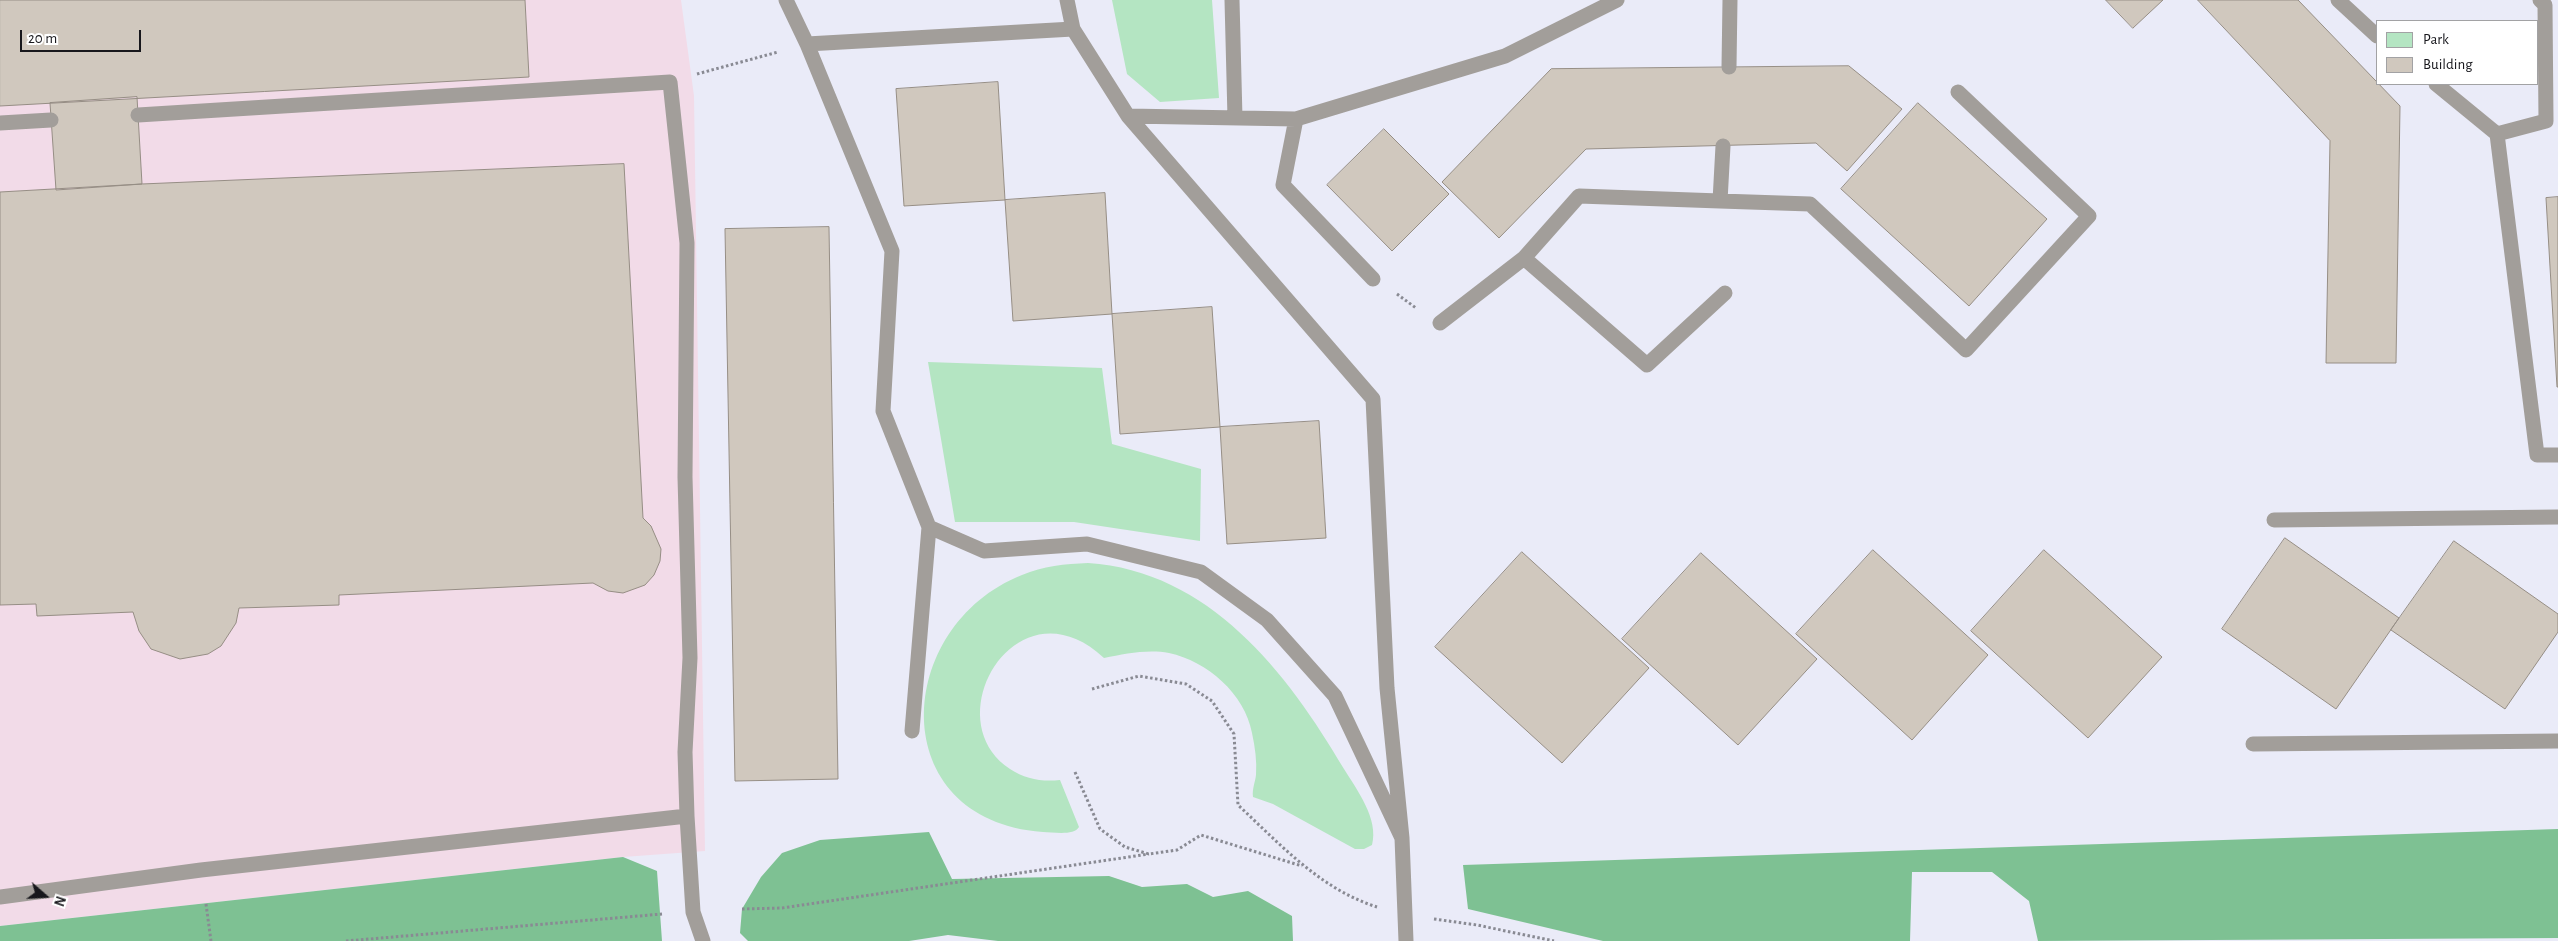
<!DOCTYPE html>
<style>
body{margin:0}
#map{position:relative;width:2558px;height:941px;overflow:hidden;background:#eaebf8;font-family:"Alegreya Sans",sans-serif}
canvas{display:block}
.legend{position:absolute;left:2376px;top:20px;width:162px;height:65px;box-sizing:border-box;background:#fff;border:1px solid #a2a2a4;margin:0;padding:6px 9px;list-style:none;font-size:15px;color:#17171c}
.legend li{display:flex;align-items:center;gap:10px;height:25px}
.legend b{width:25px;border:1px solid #a2a2a4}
.north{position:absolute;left:20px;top:871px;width:50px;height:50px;-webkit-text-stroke:4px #fff;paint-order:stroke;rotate:109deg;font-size:14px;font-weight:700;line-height:20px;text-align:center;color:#17171c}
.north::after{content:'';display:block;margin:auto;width:18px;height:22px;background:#17171c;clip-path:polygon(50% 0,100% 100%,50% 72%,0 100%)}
.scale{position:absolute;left:20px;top:30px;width:121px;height:22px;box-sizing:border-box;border:2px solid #17171c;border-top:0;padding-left:6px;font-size:15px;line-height:18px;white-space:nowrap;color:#17171c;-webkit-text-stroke:4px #fff;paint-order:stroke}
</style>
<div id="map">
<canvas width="2558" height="941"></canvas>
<ul class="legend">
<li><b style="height:14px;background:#b4e5c2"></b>Park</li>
<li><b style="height:14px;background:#d0c8be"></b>Building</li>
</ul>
<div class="north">N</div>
<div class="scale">20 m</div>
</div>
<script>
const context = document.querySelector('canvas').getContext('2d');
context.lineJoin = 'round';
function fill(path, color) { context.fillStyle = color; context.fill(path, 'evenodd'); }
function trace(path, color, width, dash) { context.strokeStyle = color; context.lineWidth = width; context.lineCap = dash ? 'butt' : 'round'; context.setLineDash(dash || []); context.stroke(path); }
fill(new Path2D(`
 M 0,0 L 681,0 L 694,96 L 705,851 L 623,857 L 0,926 Z`), '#f2dbe8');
fill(new Path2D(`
 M 1112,0 L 1212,0 L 1219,98 L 1160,102 L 1127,74 Z
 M 928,362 L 1102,368 L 1112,444 L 1201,469 L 1200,541 L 1074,522 L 955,522 Z
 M 1088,563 C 1209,571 1287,672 1344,769 C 1357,790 1379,819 1372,845 L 1364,849 L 1355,849 L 1273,804 L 1253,797 C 1252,789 1255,783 1256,775 C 1257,761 1255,747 1252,733 C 1245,694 1207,661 1169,653 C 1147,649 1125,654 1104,658 C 1017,577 934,719 1010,769 C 1025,779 1042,782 1060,780 L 1079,827 C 1074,836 1053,832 1043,832 C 883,820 893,626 1022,575 C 1043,566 1065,564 1088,563 Z`), '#b4e5c2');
fill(new Path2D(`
 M 2558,829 L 2558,938 L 2038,941 L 2029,901 L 1992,872 L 1912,872 L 1910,941 L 1603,941 L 1468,909 L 1463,865 Z
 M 929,832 L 952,879 L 1109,876 L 1142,887 L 1187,884 L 1213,897 L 1248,891 L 1292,916 L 1293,941 L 998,941 L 948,935 L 909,941 L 748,941 L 740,933 L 742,909 L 761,877 L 782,853 L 820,840 Z
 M 623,857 L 657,871 L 662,941 L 0,941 L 0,926 Z`), '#7ec193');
const building = new Path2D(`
 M 0,0 L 525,0 L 529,77 L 0,106 Z
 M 2106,0 L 2163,0 L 2133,28 Z
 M 2198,0 L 2298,0 L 2400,106 L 2396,363 L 2326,363 L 2330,141 Z
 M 1849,66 L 1902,109 L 1847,171 L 1816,143 L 1586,149 L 1499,238 L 1442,182 L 1551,69 Z
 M 998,82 L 1005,200 L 904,206 L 896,89 Z
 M 137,97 L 142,184 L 56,190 L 50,103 Z
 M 1918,103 L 2047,219 L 1969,306 L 1841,189 Z
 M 1384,129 L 1449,194 L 1392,251 L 1327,185 Z
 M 624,164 L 643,518 L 651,526 L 661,549 L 660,561 L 654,575 L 645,585 L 623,593 L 608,591 L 593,583 L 339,595 L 339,605 L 239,608 L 236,623 L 221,646 L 208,654 L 180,659 L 151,649 L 139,631 L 133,612 L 37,616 L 36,604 L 0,605 L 0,192 L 142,184 Z
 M 1105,193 L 1112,314 L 1013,321 L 1005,200 Z
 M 2558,197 L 2558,387 L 2557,387 L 2546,198 Z
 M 829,227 L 838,779 L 735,781 L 725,229 Z
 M 1212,307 L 1220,427 L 1120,434 L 1112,314 Z
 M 1319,421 L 1326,538 L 1227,544 L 1220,427 Z
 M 2285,538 L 2399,618 L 2336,709 L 2222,629 Z
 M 2454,541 L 2558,614 L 2558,632 L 2505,709 L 2391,630 Z
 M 1873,550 L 1988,655 L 1912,740 L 1796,634 Z
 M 2044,550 L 2162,657 L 2088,738 L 1971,631 Z
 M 1522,552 L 1649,668 L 1562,763 L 1435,647 Z
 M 1701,553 L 1817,659 L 1738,745 L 1622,639 Z`);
fill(building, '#d0c8be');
trace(building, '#968e85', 1);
trace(new Path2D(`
 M 697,74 L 778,52
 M 1397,294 L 1416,308
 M 1092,689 L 1139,676 L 1186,684 L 1212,701 L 1234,734 L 1238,805 C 1280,844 1320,889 1377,907
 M 1075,772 L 1100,829 L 1125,847 L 1149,854 L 1177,850 L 1201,835 L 1302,866
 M 206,904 L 211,941
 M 742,909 L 782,908 L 1149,854
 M 1434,919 L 1477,925 L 1554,941
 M 346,941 L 662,914`), '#898a93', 3, [2.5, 2.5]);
trace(new Path2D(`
 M 786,0 L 807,44 L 892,251 L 883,411 L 929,527 L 984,551 L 1087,544 L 1201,572 L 1267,620 L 1335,696 L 1402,838
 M 1067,0 L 1073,29 L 1128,116 L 1373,399 L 1387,688 L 1402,838 L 1406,941
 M 1232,0 L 1235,118
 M 2338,0 L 2377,36
 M 2540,0 L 2545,5 L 2546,121 L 2497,134 L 2537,455 L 2558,455
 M 807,44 L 1073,29
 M 1729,67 L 1730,0
 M 2436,84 L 2497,134
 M 138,115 L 670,82 L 687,243 L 685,477 L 690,658 L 685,752 L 687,816
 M 1128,116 L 1296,119
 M 0,123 L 51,120
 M 1723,146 L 1720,201 L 1810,204 L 1966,350 L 2089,216 L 1958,92
 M 1720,201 L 1579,196 L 1524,258 L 1647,365 L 1725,293
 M 1373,279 L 1283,185 L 1296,119 L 1505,56 L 1617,0
 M 1440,323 L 1524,258
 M 2274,520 L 2558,517
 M 912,731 L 929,527
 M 2253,744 L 2558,741
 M 0,897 L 201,870 L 687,816 L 693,912 L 703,941`), '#a29e9a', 15);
</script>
